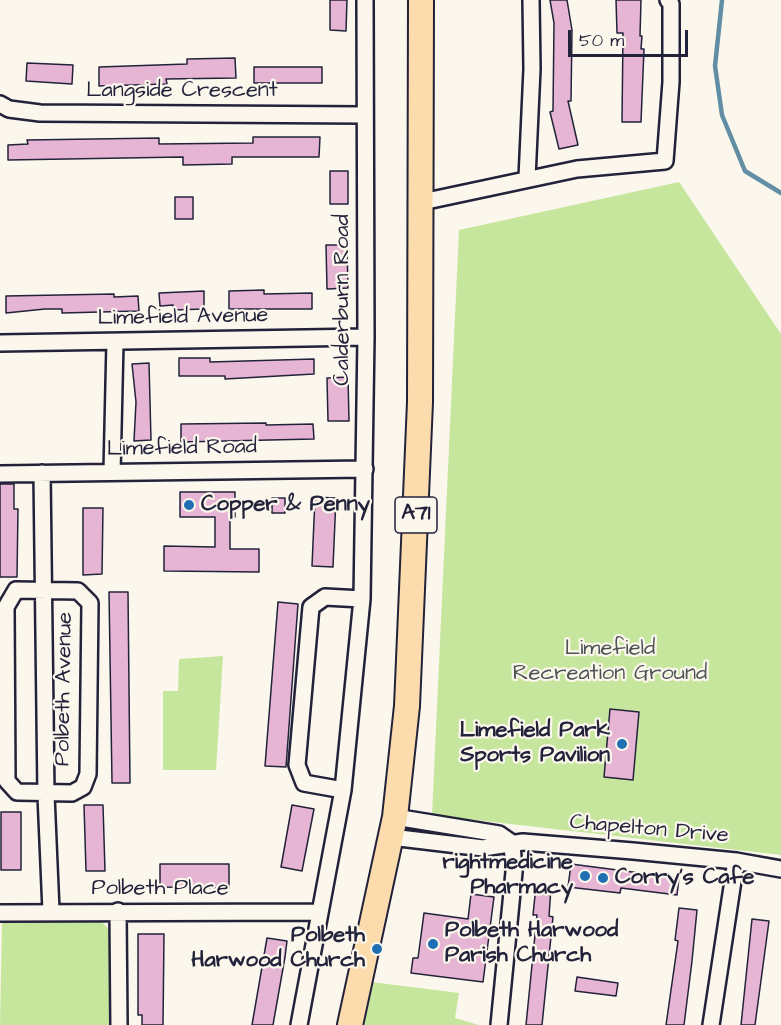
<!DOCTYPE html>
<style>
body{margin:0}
#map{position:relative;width:781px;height:1025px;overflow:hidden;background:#fbf7ec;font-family:"Architects Daughter",sans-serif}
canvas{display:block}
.scale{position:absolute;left:568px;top:30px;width:120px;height:27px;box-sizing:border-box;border:3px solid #22223b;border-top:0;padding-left:8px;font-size:18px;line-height:21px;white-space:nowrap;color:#22223b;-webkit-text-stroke:4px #fbf7ec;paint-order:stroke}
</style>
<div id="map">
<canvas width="781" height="1025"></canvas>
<div class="scale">50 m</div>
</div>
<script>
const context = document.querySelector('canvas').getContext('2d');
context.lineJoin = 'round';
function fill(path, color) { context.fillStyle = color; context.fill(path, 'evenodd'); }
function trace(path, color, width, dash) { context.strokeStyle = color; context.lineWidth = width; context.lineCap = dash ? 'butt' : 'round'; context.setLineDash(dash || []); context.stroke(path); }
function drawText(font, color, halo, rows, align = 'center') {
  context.font = font + ' "Architects Daughter",sans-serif'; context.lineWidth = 4.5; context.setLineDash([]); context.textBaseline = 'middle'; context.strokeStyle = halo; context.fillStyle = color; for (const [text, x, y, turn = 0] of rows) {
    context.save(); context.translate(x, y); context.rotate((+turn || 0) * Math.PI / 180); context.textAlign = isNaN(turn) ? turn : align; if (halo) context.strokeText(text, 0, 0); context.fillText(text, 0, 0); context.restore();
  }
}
fill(new Path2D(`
 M 679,182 L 781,334 L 781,855 L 432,815 L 459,230 Z
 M 223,656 L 216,770 L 163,770 L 163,691 L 178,691 L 179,659 Z
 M 100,920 L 111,931 L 109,1025 L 0,1025 L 2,922 Z
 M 371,982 L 459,993 L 455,1018 L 479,1025 L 364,1025 Z`), '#c7e69d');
trace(new Path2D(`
 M 722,0 L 715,66 L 722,115 L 745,171 L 781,193`), '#618ea5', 4.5);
const building = new Path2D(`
 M 330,0 L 347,0 L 346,31 L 330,30 Z
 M 550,0 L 567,0 L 572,30 L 571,101 L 568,101 L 578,145 L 559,149 L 550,112 L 553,111 L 554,23 Z
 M 616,0 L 641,0 L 640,36 L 642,36 L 641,49 L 644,49 L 641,122 L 622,122 L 623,33 L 617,33 Z
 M 235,58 L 236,78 L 166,79 L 167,84 L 99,86 L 99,67 L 187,64 L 187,59 Z
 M 27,63 L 73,65 L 72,84 L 26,81 Z
 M 254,67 L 322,67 L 322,83 L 254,83 Z
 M 253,137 L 320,137 L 319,157 L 232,157 L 232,164 L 183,165 L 183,157 L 8,160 L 8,145 L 28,144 L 27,140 L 159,138 L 159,144 L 253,143 Z
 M 330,171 L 348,171 L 348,204 L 330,204 Z
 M 175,197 L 193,197 L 193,219 L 175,219 Z
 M 326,245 L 347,245 L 348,288 L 327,289 Z
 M 264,290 L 264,294 L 312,293 L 312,309 L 229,309 L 229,291 Z
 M 204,291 L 204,309 L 173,310 L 173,305 L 160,306 L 159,293 Z
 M 114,294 L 114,297 L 138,296 L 139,311 L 62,313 L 62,309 L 45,309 L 6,313 L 6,296 Z
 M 179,358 L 210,358 L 210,362 L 314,359 L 314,374 L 225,379 L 225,376 L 179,376 Z
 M 149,363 L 151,440 L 134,441 L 136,402 L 132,364 Z
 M 348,377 L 349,421 L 328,421 L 327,378 Z
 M 266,423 L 266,425 L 313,424 L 314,439 L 181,442 L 181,424 Z
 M 0,484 L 14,484 L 14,509 L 18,509 L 17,577 L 0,577 Z
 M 180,492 L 235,492 L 235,517 L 230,517 L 230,549 L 259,549 L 259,572 L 164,571 L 164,546 L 215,547 L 215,517 L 180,517 Z
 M 315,497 L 336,498 L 333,567 L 312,566 Z
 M 272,498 L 285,498 L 285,513 L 272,513 Z
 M 83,508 L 103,508 L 102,574 L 83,575 Z
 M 109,592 L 128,592 L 130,783 L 112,783 Z
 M 278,602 L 298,604 L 286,767 L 265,766 Z
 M 610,709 L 639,712 L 633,780 L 604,777 Z
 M 84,805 L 103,805 L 105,871 L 86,871 Z
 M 292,805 L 314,809 L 302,871 L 281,867 Z
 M 1,812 L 21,812 L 21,870 L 1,870 Z
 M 160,864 L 229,864 L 229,888 L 160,887 Z
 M 571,864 L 679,878 L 677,895 L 621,888 L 620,893 L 568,887 Z
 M 536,886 L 551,888 L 549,916 L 553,917 L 542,1025 L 526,1025 L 537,915 L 533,915 Z
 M 471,894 L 494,897 L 483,982 L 411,973 L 413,958 L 418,958 L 424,913 L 468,919 Z
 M 679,908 L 697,910 L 692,961 L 684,1025 L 666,1025 L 678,941 L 675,940 Z
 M 752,919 L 769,921 L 755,1025 L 741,1025 Z
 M 138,934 L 164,934 L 163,1025 L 142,1025 L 142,1015 L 138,1015 Z
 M 267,938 L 287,941 L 285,957 L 273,1025 L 252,1025 Z
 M 577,977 L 618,983 L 616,996 L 575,991 Z`);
fill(building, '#e6b5d4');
trace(building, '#22223b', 1.5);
const minor = new Path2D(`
 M 0,104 L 9,109 L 40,113 L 365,115
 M 527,178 L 532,69 L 531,0
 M 422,202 L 577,169 L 665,161 L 671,82 L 671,4 L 668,0
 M 0,343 L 366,337
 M 112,472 L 115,342
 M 42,473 L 46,795 L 51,911
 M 0,474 L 365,469
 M 16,590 L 78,591 L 90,603 L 88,774 L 83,787 L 72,793 L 17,792 L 7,781 L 6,607 Z
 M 343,790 L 304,783 L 297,765 L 311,607 L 325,597 L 362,599
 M 395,817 L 499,834 L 512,843
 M 391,837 L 483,848 L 523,842 L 633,851 L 736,861 L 781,869
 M 118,911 L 119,1025
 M 0,913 L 320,912
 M 299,1025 L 343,790 L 362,599 L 366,337 L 365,0
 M 499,1025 L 514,872 L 512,843
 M 711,1025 L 736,861`);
const primary = new Path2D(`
 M 350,1025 L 395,817 L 407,706 L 420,402 L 421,0`);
trace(minor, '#22223b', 20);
trace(primary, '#22223b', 28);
trace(minor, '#fbf7ec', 15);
trace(primary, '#fcdcac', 24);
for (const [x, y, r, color] of [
 [189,505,6,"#1f6fb2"],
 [622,744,6,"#1f6fb2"],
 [585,876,6,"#1f6fb2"],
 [603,878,6,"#1f6fb2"],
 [433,944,6,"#1f6fb2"],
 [377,949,6,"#1f6fb2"]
]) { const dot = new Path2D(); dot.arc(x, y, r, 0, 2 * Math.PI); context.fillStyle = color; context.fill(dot); trace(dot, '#fbf7ec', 2); }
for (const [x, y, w] of [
 [416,515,42]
]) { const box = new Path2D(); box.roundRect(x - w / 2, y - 18, w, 36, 4.5); context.fillStyle = '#fbf7ec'; context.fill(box); trace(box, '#22223b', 1.5); }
drawText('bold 21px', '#22223b', null, [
 ["A71",416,515]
]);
drawText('22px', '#22223b', '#fbf7ec', [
 ["Langside Crescent",182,91],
 ["Calderburn Road",343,300,-90],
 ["Limefield Avenue",183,318,-1],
 ["Limefield Road",182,449,-1],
 ["Polbeth Avenue",65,689,-89],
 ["Chapelton Drive",649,830,5],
 ["Polbeth Place",160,889]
]);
drawText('bold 22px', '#22223b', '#fbf7ec', [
 ["Copper & Penny",201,505],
 ["Limefield Park",610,731,"right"],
 ["Sports Pavilion",610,756,"right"],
 ["rightmedicine",573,863,"right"],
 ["Pharmacy",573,888,"right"],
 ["Corry's Cafe",615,878],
 ["Polbeth Harwood",445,931],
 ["Parish Church",445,956],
 ["Polbeth",365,936,"right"],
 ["Harwood Church",365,961,"right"]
], 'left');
drawText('22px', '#4b5354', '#fbf7ec', [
 ["Limefield",610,649],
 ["Recreation Ground",610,674]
]);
</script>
